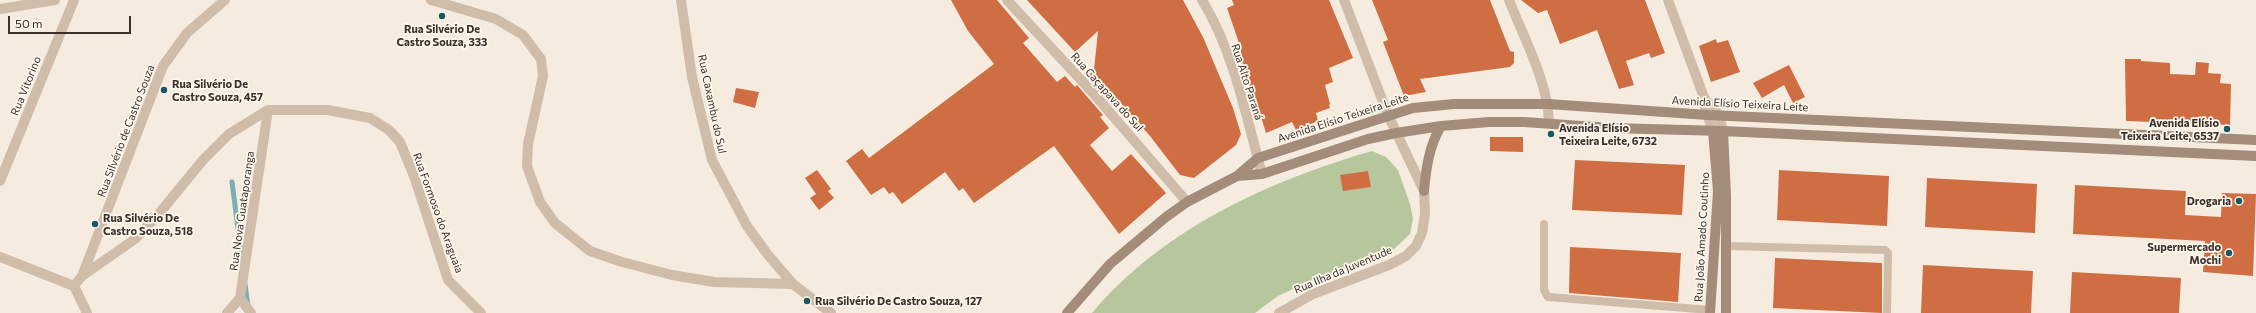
<!DOCTYPE html>
<meta charset="utf-8">
<style>
body{margin:0}
#map{position:relative;width:2256px;height:313px;overflow:hidden;background:#f5ecdf;font-family:Commissioner,sans-serif}
canvas{display:block}
.scale{position:absolute;left:8px;top:16px;width:123px;height:18px;box-sizing:border-box;border:2px solid #3b302a;border-top:0;padding-left:5px;font-size:12px;line-height:14px;white-space:nowrap;color:#3b302a;-webkit-text-stroke:3px #fcf6ec;paint-order:stroke}
</style>
<div id="map">
<canvas width="2256" height="313"></canvas>
<div class="scale">50 m</div>
</div>
<script>
const context = document.querySelector('canvas').getContext('2d');
context.lineJoin = 'round';
function fill(path, color) { context.fillStyle = color; context.fill(path, 'evenodd'); }
function trace(path, color, width, dash) { context.strokeStyle = color; context.lineWidth = width; context.lineCap = dash ? 'butt' : 'round'; context.setLineDash(dash || []); context.stroke(path); }
function drawText(font, color, halo, rows, align = 'center') {
  context.font = font + ' Commissioner,sans-serif'; context.lineWidth = 3.5; context.setLineDash([]); context.textBaseline = 'middle'; context.strokeStyle = halo; context.fillStyle = color; for (const [text, x, y, turn = 0] of rows) {
    context.save(); context.translate(x, y); context.rotate((+turn || 0) * Math.PI / 180); context.textAlign = isNaN(turn) ? turn : align; if (halo) context.strokeText(text, 0, 0); context.fillText(text, 0, 0); context.restore();
  }
}
fill(new Path2D(`
 M 1372,151 L 1386,157 L 1398,170 L 1410,204 L 1413,219 L 1410,234 L 1394,249 L 1314,279 L 1278,296 L 1255,313 L 1092,313 C 1163,229 1268,181 1372,151 Z`), '#b6c69d');
trace(new Path2D(`
 M 232,182 L 242,260
 M 245,284 L 248,306`), '#7bafb5', 5);
fill(new Path2D(`
 M 951,0 L 997,0 L 1029,38 L 1023,43 L 1057,82 L 1065,76 L 1075,87 L 1077,85 L 1103,115 L 1100,117 L 1109,128 L 1090,145 L 1112,171 L 1131,154 L 1166,193 L 1119,234 L 1054,146 L 974,203 L 963,188 L 959,191 L 945,172 L 902,204 L 893,192 L 889,194 L 884,187 L 871,195 L 846,161 L 862,149 L 869,158 L 994,64 L 968,31 Z
 M 1027,0 L 1183,0 L 1203,37 L 1233,108 L 1241,134 L 1236,145 L 1194,178 L 1180,175 L 1150,136 L 1119,101 L 1113,106 L 1087,77 L 1094,70 L 1098,31 L 1075,52 Z
 M 1232,0 L 1329,0 L 1353,58 L 1329,68 L 1333,82 L 1325,85 L 1330,104 L 1329,105 L 1330,108 L 1316,113 L 1318,121 L 1296,130 L 1292,122 L 1266,133 L 1253,91 L 1251,93 L 1238,46 L 1240,46 L 1227,8 L 1234,5 Z
 M 1372,0 L 1490,0 L 1510,51 L 1514,52 L 1514,63 L 1510,67 L 1420,79 L 1426,92 L 1404,96 L 1383,42 L 1388,40 Z
 M 1521,0 L 1645,0 L 1665,53 L 1651,58 L 1649,53 L 1626,61 L 1634,85 L 1619,89 L 1597,30 L 1560,44 L 1547,10 L 1538,13 Z
 M 1716,39 L 1717,43 L 1728,40 L 1740,72 L 1711,82 L 1699,46 Z
 M 2125,59 L 2141,59 L 2141,61 L 2170,63 L 2170,74 L 2195,75 L 2196,62 L 2209,63 L 2208,73 L 2221,74 L 2220,83 L 2231,84 L 2230,125 L 2126,121 Z
 M 1789,65 L 1805,97 L 1793,103 L 1784,85 L 1762,98 L 1753,83 Z
 M 736,88 L 759,92 L 755,108 L 733,102 Z
 M 1490,137 L 1523,137 L 1523,152 L 1490,151 Z
 M 1575,160 L 1685,165 L 1682,215 L 1572,210 Z
 M 817,170 L 831,189 L 828,191 L 834,198 L 819,210 L 810,198 L 816,194 L 805,178 Z
 M 1779,170 L 1889,176 L 1887,226 L 1777,220 Z
 M 1368,171 L 1371,187 L 1343,191 L 1340,175 Z
 M 1927,178 L 2037,184 L 2035,233 L 1925,227 Z
 M 2075,185 L 2186,191 L 2185,215 L 2221,217 L 2222,193 L 2256,194 L 2253,276 L 2203,272 L 2205,241 L 2073,234 Z
 M 1570,247 L 1681,253 L 1678,302 L 1569,293 Z
 M 1775,258 L 1882,263 L 1882,313 L 1773,308 Z
 M 1923,265 L 2033,271 L 2031,313 L 1921,313 Z
 M 2072,272 L 2181,278 L 2179,313 L 2070,313 Z`), '#cf6e43');
trace(new Path2D(`
 M 1544,224 L 1544,290 L 1548,297 L 1710,310
 M 1727,246 L 1885,250 L 1888,253 L 1887,313`), '#cfbda9', 8);
trace(new Path2D(`
 M 431,0 L 496,19 L 523,35 L 541,59 L 543,76 L 528,144 L 527,166 L 540,202 L 555,223 L 590,251 L 622,262 L 672,275 L 714,282 L 793,284
 M 681,0 L 692,77 L 712,160 L 747,226 L 768,255 L 793,284 L 831,313
 M 1007,0 L 1093,93 L 1187,202
 M 1202,0 C 1234,52 1246,116 1262,174
 M 1509,0 C 1524,39 1548,81 1549,123
 M 1668,0 L 1705,100 L 1705,108 L 1713,131
 M 0,9 L 55,0
 M 1705,100 C 1717,109 1720,117 1723,131
 M 0,181 L 74,0
 M 0,257 L 74,286
 M 82,276 L 135,239 L 157,216 L 203,160 L 229,134 L 268,110 L 328,110 L 370,118 L 389,130 L 400,142 L 414,176 L 448,280 L 481,313
 M 74,286 L 82,276 L 163,66 L 187,33 L 225,0
 M 74,286 L 87,313
 M 227,313 L 240,298
 M 251,313 L 240,298 L 268,110
 M 1279,313 L 1313,294 L 1389,265 L 1406,256 L 1416,246 L 1422,233 L 1425,214 L 1424,191 L 1388,115 L 1344,0`), '#cfbda9', 10);
trace(new Path2D(`
 M 1723,131 L 1726,196 L 1726,313
 M 1237,176 L 1262,174 L 1368,139 L 1396,133 L 1441,126 L 1489,122 L 1524,122 L 1611,128 L 1723,131 L 2256,156
 M 1424,191 C 1426,169 1429,146 1441,126
 M 1067,313 L 1110,264 L 1166,217 L 1187,202 L 1237,176 L 1258,158 L 1413,108 L 1454,104 L 1548,104 L 1708,115 L 2256,140
 M 1710,313 L 1718,191 L 1713,131`), '#a38c7a', 10);
for (const [x, y, r, color] of [
 [442,16,4,"#1b5861"],
 [164,90,4,"#1b5861"],
 [2227,129,4,"#1b5861"],
 [1551,134,4,"#1b5861"],
 [2239,201,4,"#1b5861"],
 [95,224,4,"#1b5861"],
 [2229,253,4,"#1b5861"],
 [807,301,4,"#1b5861"]
]) { const dot = new Path2D(); dot.arc(x, y, r, 0, 2 * Math.PI); context.fillStyle = color; context.fill(dot); trace(dot, '#fcf6ec', 1.5); }
drawText('bold 11px', '#3b302a', '#fcf6ec', [
 ["Rua Silvério De",442,29,"center"],
 ["Castro Souza, 333",442,42,"center"],
 ["Rua Silvério De",172,84],
 ["Castro Souza, 457",172,97],
 ["Avenida Elísio",2219,123,"right"],
 ["Teixeira Leite, 6537",2219,136,"right"],
 ["Avenida Elísio",1559,128],
 ["Teixeira Leite, 6732",1559,141],
 ["Drogaria",2231,201,"right"],
 ["Rua Silvério De",103,218],
 ["Castro Souza, 518",103,231],
 ["Supermercado",2221,247,"right"],
 ["Mochi",2221,260,"right"],
 ["Rua Silvério De Castro Souza, 127",815,301]
], 'left');
drawText('11px', '#3b302a', '#fcf6ec', [
 ["Rua Alto Paraná",1247,82,72],
 ["Rua Vitorino",26,86,-68],
 ["Rua Caçapava do Sul",1107,92,48],
 ["Rua Caxambu do Sul",712,104,78],
 ["Avenida Elísio Teixeira Leite",1740,104,3],
 ["Avenida Elísio Teixeira Leite",1343,118,-18],
 ["Rua Silvério de Castro Souza",126,131,-69],
 ["Rua Nova Guataporanga",242,211,-82],
 ["Rua Formoso do Araguaia",438,213,70],
 ["Rua João Amado Coutinho",1702,237,-87],
 ["Rua Ilha da Juventude",1343,270,-23]
]);
</script>
